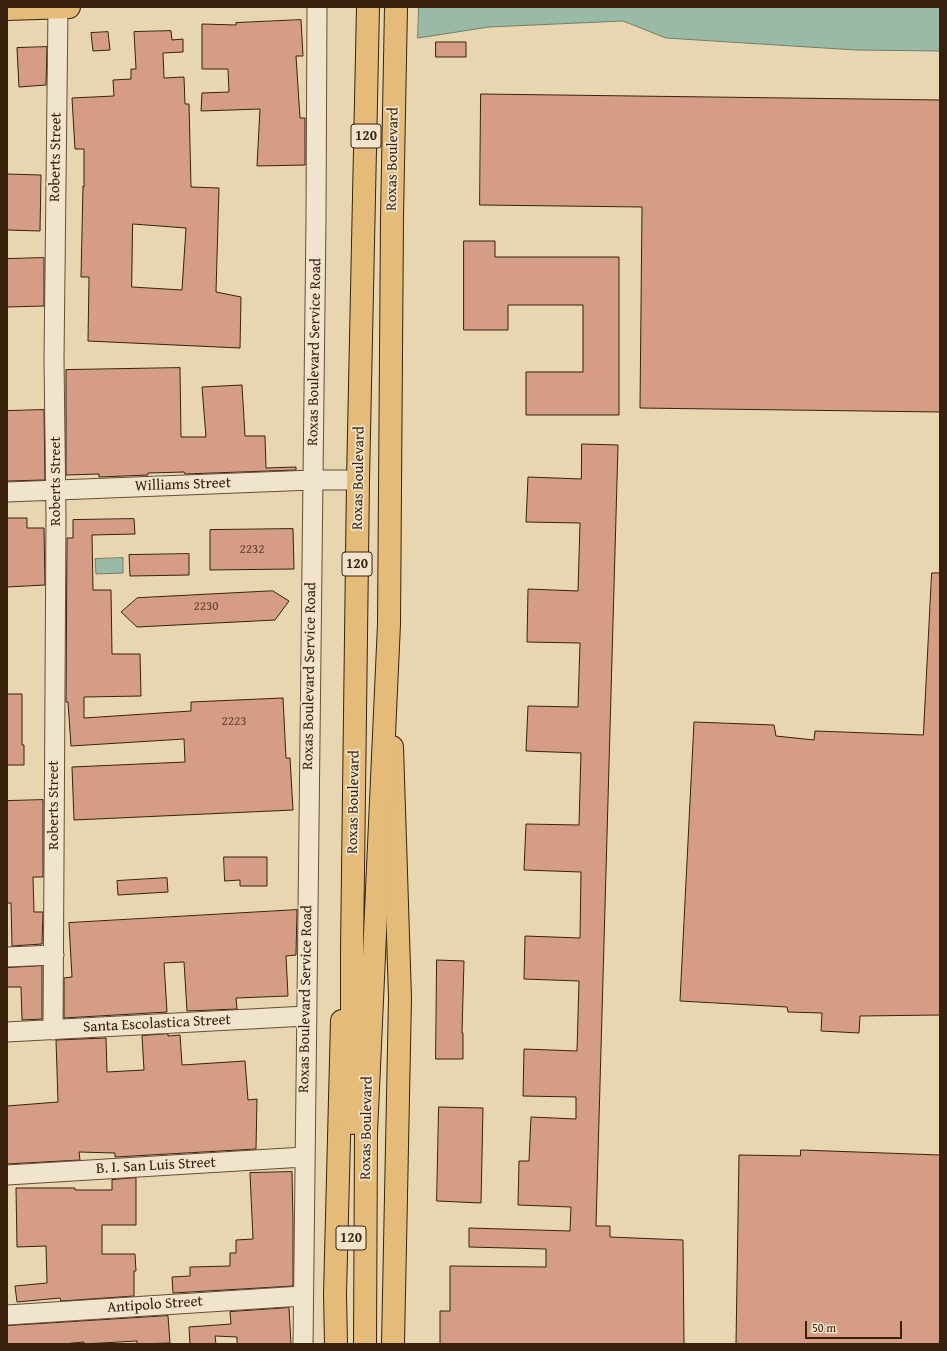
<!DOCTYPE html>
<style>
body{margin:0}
#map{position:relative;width:947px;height:1351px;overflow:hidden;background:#e8d6b0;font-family:"Gentium Book Plus",serif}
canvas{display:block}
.frame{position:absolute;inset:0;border:8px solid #39210d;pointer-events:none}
.scale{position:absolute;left:805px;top:1321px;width:97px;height:18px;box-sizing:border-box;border:2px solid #39210d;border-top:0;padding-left:5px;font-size:12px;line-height:14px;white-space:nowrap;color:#39210d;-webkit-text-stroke:3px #f0e4cc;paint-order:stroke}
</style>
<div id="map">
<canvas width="947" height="1351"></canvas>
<div class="frame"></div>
<div class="scale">50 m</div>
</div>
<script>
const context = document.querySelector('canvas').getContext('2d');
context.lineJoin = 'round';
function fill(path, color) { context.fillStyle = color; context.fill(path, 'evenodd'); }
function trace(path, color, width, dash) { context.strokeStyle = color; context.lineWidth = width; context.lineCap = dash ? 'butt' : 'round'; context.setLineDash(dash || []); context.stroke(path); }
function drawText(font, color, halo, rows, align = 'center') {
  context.font = font + ' "Gentium Book Plus",serif'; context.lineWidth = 3.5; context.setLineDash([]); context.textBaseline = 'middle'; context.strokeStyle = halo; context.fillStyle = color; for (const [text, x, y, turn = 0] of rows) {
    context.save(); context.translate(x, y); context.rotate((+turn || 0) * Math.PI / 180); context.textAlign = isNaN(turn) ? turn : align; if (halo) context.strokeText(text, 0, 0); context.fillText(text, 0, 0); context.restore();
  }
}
const water = new Path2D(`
 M 419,7 L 940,7 L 940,51 L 856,50 L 666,38 L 623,21 L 489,27 L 418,38 Z
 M 123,558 L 123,573 L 96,574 L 95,559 Z`);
fill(water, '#98baa6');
trace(water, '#727d69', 1);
const building = new Path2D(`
 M 301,20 L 303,56 L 296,56 L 300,118 L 305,118 L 305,165 L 257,166 L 260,109 L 201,111 L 202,93 L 229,92 L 228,69 L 202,69 L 202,24 L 236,25 L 236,23 Z
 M 171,31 L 172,40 L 183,39 L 183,52 L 163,53 L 164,78 L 184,77 L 185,104 L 189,104 L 191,187 L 219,188 L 216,292 L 241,297 L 240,348 L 88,341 L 89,277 L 81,277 L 83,186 L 84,187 L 84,149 L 75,149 L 72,98 L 114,96 L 113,80 L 131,79 L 131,69 L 136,69 L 134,32 ZM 133,224 L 186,228 L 182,290 L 132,287 Z
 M 108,32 L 110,50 L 93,51 L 91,33 Z
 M 436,42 L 466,42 L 466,57 L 436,57 Z
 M 47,47 L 46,85 L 19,87 L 17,48 Z
 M 481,94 L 940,100 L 940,412 L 640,408 L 642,207 L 480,205 Z
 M 7,174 L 41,175 L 40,231 L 7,230 Z
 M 464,241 L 495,241 L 495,257 L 619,257 L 619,415 L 526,415 L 526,372 L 583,372 L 583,305 L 508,305 L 508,330 L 464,330 Z
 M 44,258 L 44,306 L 7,307 L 7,259 Z
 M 180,368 L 181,437 L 206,437 L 202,387 L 242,385 L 245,436 L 265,436 L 266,468 L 296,467 L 296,470 L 185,474 L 184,472 L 148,473 L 148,475 L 99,477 L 99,474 L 66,475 L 66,370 Z
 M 44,410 L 45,480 L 7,481 L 7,411 Z
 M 582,444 L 618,445 L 596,1226 L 610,1226 L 610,1237 L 683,1240 L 684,1344 L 440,1344 L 440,1311 L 450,1311 L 450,1266 L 546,1267 L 546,1249 L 469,1247 L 469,1228 L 570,1231 L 571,1207 L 518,1205 L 519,1161 L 529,1161 L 531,1117 L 576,1119 L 576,1097 L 523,1096 L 524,1049 L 577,1051 L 579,981 L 524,979 L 525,936 L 580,938 L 581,872 L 524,870 L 526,824 L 579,825 L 581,753 L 526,751 L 528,706 L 578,707 L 580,643 L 527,642 L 528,589 L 578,591 L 580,523 L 526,522 L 528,477 L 581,479 Z
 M 7,518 L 27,518 L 27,528 L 44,528 L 45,585 L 7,587 Z
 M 134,519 L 135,534 L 92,535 L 93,590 L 111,590 L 112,654 L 140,654 L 141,696 L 84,697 L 84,718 L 191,711 L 191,702 L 283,698 L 286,758 L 290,758 L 293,810 L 74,820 L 72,767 L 185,762 L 184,739 L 71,746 L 68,702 L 66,702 L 67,538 L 73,538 L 73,520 Z
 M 293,529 L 294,569 L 210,570 L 210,530 Z
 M 189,554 L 189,575 L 130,576 L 129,555 Z
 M 932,573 L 940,573 L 940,1015 L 860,1016 L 859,1033 L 821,1031 L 822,1013 L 788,1012 L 787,1007 L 680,1001 L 694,722 L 774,725 L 776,736 L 814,740 L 815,731 L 923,735 Z
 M 273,591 L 289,601 L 275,620 L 137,627 L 121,612 L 137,598 Z
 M 7,694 L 22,694 L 22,745 L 24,745 L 24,765 L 7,765 Z
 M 43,800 L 43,877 L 33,877 L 34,912 L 43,912 L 42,944 L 12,946 L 11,903 L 7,903 L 7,801 Z
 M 224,857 L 267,857 L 267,886 L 240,886 L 240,880 L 225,881 Z
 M 167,878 L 168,892 L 118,895 L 117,881 Z
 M 297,910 L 296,955 L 286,956 L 288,996 L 236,998 L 237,1009 L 187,1011 L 184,962 L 164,963 L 167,1012 L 64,1018 L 64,978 L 72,977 L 69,923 Z
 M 437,960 L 464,961 L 462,1033 L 463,1033 L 463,1059 L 436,1059 Z
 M 42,966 L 42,1019 L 22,1020 L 21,987 L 7,987 L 7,968 Z
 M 168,1034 L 168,1036 L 180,1035 L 182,1065 L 245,1061 L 248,1100 L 257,1099 L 256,1149 L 115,1157 L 115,1153 L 79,1152 L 80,1160 L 7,1164 L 7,1106 L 58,1102 L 56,1040 L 106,1038 L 107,1072 L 144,1070 L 142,1036 Z
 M 439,1107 L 483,1108 L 481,1203 L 437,1201 Z
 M 801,1150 L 940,1155 L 940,1344 L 736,1344 L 739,1155 L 800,1156 Z
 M 292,1172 L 293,1221 L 293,1286 L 173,1293 L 172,1277 L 190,1276 L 190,1267 L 230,1266 L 230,1253 L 236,1253 L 236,1240 L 253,1239 L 250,1173 Z
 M 136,1178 L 136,1225 L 102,1225 L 102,1254 L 135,1254 L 136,1271 L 134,1271 L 134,1296 L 61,1301 L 60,1298 L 17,1302 L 15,1286 L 47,1283 L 46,1246 L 17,1247 L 16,1188 L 75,1188 L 75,1190 L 112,1190 L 112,1180 Z
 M 289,1308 L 291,1344 L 237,1344 L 237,1337 L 215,1336 L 216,1344 L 190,1344 L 189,1327 L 231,1324 L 230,1312 Z
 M 168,1316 L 170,1343 L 137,1344 L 137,1341 L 84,1344 L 84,1342 L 63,1344 L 7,1344 L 7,1326 Z`);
fill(building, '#d59c86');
trace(building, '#39210d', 1);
const minor = new Path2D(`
 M 7,492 L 313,480 L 358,480
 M 7,957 L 54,955
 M 53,1030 L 56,517 L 54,359 L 58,8
 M 7,1032 L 306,1016
 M 7,1175 L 304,1157
 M 7,1315 L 302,1296
 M 303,1344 L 316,219 L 317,7`);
const major = new Path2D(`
 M 7,9 L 69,7
 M 392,747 L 400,998 L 393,1344
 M 336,1344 L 335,1294 L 342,1021`);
const highway = new Path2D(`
 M 352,1123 L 352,949 L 358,480 L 368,7
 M 365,1344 L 366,1133 L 389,624 L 392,218 L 396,7`);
trace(minor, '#654e36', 21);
trace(major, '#39210d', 24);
trace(highway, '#39210d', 24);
trace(minor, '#f0e4cc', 19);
trace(major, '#e4bb78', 22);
trace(highway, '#e4bb78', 22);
drawText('13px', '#60402b', null, [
 ["2232",252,550],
 ["2230",206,607],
 ["2223",234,722]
]);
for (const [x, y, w] of [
 [366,136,30],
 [357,564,30],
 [351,1238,30]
]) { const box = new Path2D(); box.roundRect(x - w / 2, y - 12, w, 24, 3); context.fillStyle = '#f0e4cc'; context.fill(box); trace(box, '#39210d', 1); }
drawText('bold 14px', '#39210d', null, [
 ["120",366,136],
 ["120",357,564],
 ["120",351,1238]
]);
drawText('15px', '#39210d', '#f0e4cc', [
 ["Roberts Street",56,157,-89],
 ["Roxas Boulevard",393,159,-89],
 ["Roxas Boulevard Service Road",315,352,-89],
 ["Roxas Boulevard",359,478,-89],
 ["Roberts Street",56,481,-90],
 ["Williams Street",183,485,-2],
 ["Roxas Boulevard Service Road",310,676,-89],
 ["Roxas Boulevard",354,802,-89],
 ["Roberts Street",54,805,-90],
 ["Roxas Boulevard Service Road",306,999,-89],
 ["Santa Escolastica Street",157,1024,-3],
 ["Roxas Boulevard",367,1128,-89],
 ["B. I. San Luis Street",156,1166,-3],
 ["Antipolo Street",155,1305,-4]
]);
</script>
